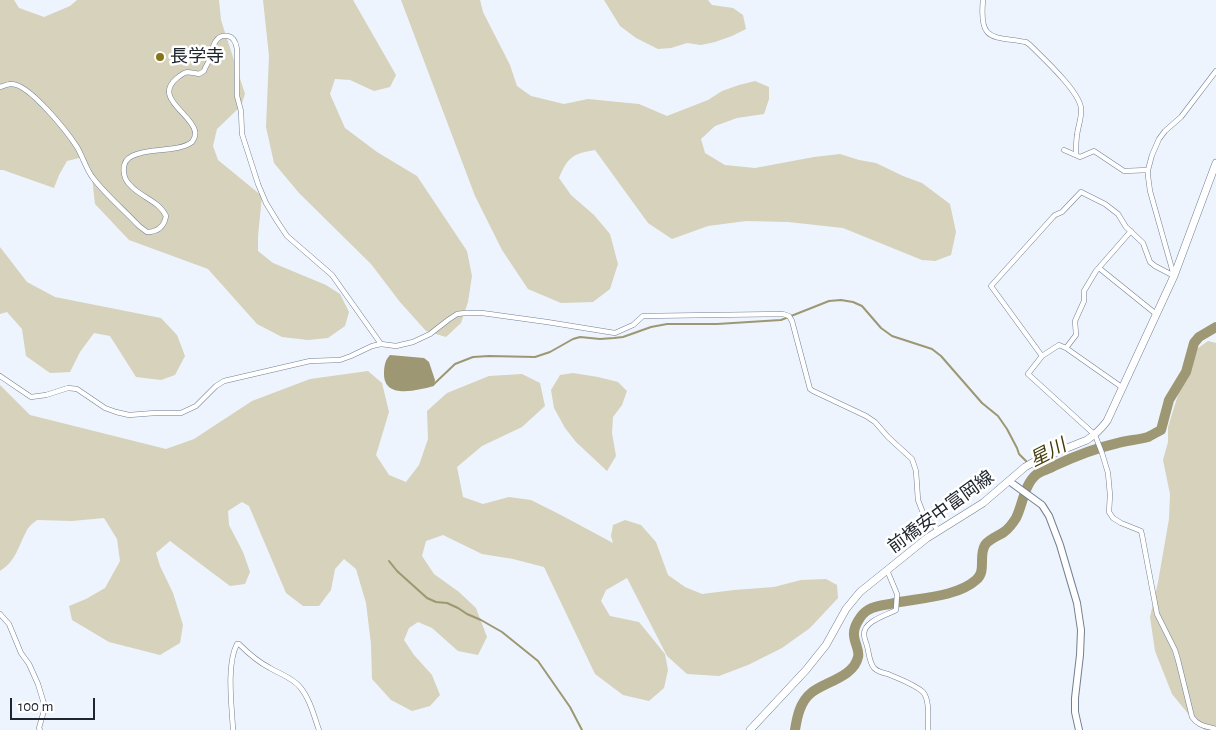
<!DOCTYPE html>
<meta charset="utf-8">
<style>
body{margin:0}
#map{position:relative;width:1216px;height:730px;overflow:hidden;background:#edf4fd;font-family:"Alegreya Sans",sans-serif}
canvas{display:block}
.scale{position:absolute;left:10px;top:698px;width:85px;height:22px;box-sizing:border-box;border:2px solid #20262e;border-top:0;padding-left:6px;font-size:15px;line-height:18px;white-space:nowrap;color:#20262e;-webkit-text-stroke:4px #fff;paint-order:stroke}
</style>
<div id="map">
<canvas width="1216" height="730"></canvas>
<div class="scale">100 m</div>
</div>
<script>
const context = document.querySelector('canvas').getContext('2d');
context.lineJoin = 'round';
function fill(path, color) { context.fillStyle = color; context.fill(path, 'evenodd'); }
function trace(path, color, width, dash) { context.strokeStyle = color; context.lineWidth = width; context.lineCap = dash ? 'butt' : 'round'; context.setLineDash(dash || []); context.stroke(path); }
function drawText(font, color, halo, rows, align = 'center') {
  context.font = font + ' "Alegreya Sans","Noto Sans JP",sans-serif'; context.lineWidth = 5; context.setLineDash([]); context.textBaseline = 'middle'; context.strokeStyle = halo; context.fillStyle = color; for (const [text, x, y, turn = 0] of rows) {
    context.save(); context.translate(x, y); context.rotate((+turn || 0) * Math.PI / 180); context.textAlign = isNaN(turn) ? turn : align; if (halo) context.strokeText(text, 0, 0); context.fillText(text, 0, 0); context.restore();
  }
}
fill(new Path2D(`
 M 0,0 L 14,0 L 19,8 L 44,17 L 70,6 L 77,0 L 219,0 L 221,20 L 245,94 L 241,106 L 217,129 L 213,146 L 218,160 L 262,196 L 258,236 L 258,251 L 273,263 L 326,285 L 340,294 L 349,312 L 345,326 L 328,338 L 308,340 L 282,337 L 257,324 L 208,269 L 129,240 L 95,204 L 91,169 L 83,157 L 67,161 L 59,175 L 54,188 L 3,170 L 0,170 Z
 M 263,0 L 353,0 L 396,75 L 390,87 L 374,91 L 350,80 L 335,79 L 330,94 L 345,128 L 377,152 L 417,176 L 467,251 L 472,276 L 468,302 L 461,323 L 446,337 L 426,331 L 400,302 L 371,264 L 299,193 L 274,163 L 266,127 L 269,56 Z
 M 401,0 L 480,0 L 483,12 L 510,65 L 517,86 L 531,96 L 564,104 L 588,99 L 639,104 L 667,116 L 708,100 L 722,91 L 739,85 L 755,81 L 769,87 L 769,99 L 764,114 L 737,118 L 715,126 L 701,139 L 705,153 L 725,165 L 755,168 L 814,157 L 840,154 L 859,160 L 876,163 L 903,176 L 922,183 L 950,204 L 956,232 L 951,255 L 935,261 L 922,260 L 843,228 L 788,222 L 746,221 L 708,226 L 672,239 L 648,223 L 595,150 C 572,154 568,157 559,178 L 571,195 L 594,215 L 610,234 L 618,264 L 610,289 L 593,302 L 561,303 L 528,289 L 502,250 L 475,196 Z
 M 604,0 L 708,0 L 712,5 L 733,8 L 743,15 L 746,29 L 732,36 L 715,42 L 701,45 L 687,43 L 671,48 L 658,49 L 636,38 L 620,26 Z
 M 0,247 L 27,282 L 55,297 L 161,318 L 177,335 L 185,356 L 175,375 L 161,380 L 136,377 L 110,336 L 94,333 L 80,352 L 70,372 L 50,373 L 26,356 L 22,329 L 7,312 L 0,314 Z
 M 1208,341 L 1216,343 L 1216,730 L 1205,730 L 1194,721 L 1172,694 L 1155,651 L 1150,617 L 1158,582 L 1169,519 L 1170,494 L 1163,460 L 1168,442 L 1168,427 L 1191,353 Z
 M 368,371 L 382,383 L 389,412 L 376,455 L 389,475 L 406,482 L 419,465 L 428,439 L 427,411 L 447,393 L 489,376 L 522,374 L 540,383 L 545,406 L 522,427 L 482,446 L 457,467 L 463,497 L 483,504 L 509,497 L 531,500 L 559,514 L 613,543 L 611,536 L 613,525 L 625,520 L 641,525 L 656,542 L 668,575 L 685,587 L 702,594 L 734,590 L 774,587 L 801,580 L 826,579 L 837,585 L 838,598 L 810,628 L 782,648 L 748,665 L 719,676 L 687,674 L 667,656 L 627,578 L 606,590 L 601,601 L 610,616 L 639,622 L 665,654 L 668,670 L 664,688 L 649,701 L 623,695 L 595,674 L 544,567 L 513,559 L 482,554 L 443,535 L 426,541 L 422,556 L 434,574 L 459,592 L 476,608 L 487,637 L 478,655 L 458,651 L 432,628 L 418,622 L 409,628 L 404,640 L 414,655 L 432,675 L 440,695 L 430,706 L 412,711 L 391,700 L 372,679 L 371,644 L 366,603 L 356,569 L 344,559 L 335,569 L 331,590 L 319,606 L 303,606 L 286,593 L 249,506 L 242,502 L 228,511 L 229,525 L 243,552 L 250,572 L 245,584 L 230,586 L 170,541 L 156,553 L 160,566 L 173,593 L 183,625 L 180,643 L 160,655 L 109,642 L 72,620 L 69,606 L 86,599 L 105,588 L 120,561 L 117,539 L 104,518 L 72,521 L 37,520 C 33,523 28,527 26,532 C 18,547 16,561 0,571 L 0,385 L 30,415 L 166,449 L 194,439 L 252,401 L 310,379 Z
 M 573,373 L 598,377 L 618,382 L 627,391 L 622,405 L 613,417 L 612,433 L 616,456 L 607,471 L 576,442 L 565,428 L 554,408 L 551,390 L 560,375 Z`), '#d6d2bb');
fill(new Path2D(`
 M 390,355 L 424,358 L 429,362 L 435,380 L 434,386 C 418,390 384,400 384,374 C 384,367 385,360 390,355 Z`), '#9d9773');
trace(new Path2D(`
 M 434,384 L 455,364 L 473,357 L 489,356 L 535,357 L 550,352 L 573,339 L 580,337 L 600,339 L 614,338 L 623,337 L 651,327 L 667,324 L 717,324 L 781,320 L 829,301 L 841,300 L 853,302 L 862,306 L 881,328 L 892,336 L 932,349 L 941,356 L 982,403 L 998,416 L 1007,429 L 1017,448 L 1019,454 L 1028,463
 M 1032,466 L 1039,473
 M 389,561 L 397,571 L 427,598 L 436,602 L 447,603 L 458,608 L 467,614 L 481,620 L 502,632 L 538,661 L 570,707 L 582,730`), '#9d9773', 2);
trace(new Path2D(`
 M 795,730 C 797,717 800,702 811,693 C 824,682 854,677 858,657 C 860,651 854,642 854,635 C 853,627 861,614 868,610 C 874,606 883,605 890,604 C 915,598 956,598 976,580 C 987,571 978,557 985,545 C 989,539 998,536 1004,532 C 1008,529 1013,523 1016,518 C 1023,504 1024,484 1037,474 C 1042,471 1049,469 1054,466 C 1075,456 1096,448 1118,443 C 1128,440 1138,440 1148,437 C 1152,435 1157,432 1161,430 L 1169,400 L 1186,372 L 1194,343 L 1199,337 L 1216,327`), '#9d9773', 10);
const street = new Path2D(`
 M 983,0 C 979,42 992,36 1026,42 L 1030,45 C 1043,58 1079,91 1081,108 C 1082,118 1078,126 1077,135 C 1076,142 1076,148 1076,155
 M 0,87 C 3,86 8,84 11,84 C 29,83 68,133 77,147 C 83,157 86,169 93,178 C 106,195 124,210 139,226 L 147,232 C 157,232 164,227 166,216 C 160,202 141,197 131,186 C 122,178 120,162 132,156 C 149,147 177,153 192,142 C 194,139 196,135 195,131 C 191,113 153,98 177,78 C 187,70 187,72 199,74 L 204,71 C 205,67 208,64 209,60 C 212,51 214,33 228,36 C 234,37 236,43 237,49 L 237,96 L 241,111 L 242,134 L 258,184 L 266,203 L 277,221 L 287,236 L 332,275 L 381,344
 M 1064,150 L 1080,157 L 1094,151 L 1124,171 L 1148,170
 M 1099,268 L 1156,314
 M 1066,348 L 1076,335 L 1075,321 L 1084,301 L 1084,291 L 1096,271 L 1131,231
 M 1042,356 L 991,286 L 1053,217 L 1055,215 L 1062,212 L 1081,192 L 1105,204 L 1118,214 L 1126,227 L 1143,243 L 1150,262 L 1155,266 L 1174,276 L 1150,191 L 1148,176 L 1148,170 L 1152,155 L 1159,139 L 1165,131 L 1181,117 L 1216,71
 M 0,376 L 31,397 L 46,395 L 68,388 L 77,389 L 105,408 L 116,412 L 129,415 L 155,413 L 181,413 L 196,406 L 216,386 L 224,381 L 310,361 L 340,360 L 351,356 L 372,346 L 381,344 L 396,346 L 413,342 L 430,334 L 448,320 L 457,314 L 465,313 L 482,313 L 547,322 L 615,333 L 633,325 L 643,316 L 783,314 L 789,316 L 792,321 L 810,389 L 813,391 L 866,416 L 875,422 L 888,437 L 912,459 L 916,471 L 918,500 L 923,513 L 938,530
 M 1123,388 L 1066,348 L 1059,345 L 1042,356 L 1028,374 L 1095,435 L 1102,453 L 1108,473 L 1110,495 L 1109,512 L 1113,518 L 1121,523 L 1141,531 L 1142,535 L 1157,614 L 1175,650 L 1178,660 L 1192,717 C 1198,726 1206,726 1216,729
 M 887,570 L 897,594 L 896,610 C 887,615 864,621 864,634 C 864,638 866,642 867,646 C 869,652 869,662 874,668 C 877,671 883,673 888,674 C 899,679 914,684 923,692 C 930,700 928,719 928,730
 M 0,614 L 9,624 L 21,653 L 29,664 L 38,684 L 45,707 L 39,728 L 40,730
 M 233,730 C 232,707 226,665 237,644 L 239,644 C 249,654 258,662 270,668 C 280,674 293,678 300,687 C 310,699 314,716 319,730`);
const secondary = new Path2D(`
 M 1009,481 L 1042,505 L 1049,516 L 1060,545 L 1077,603 L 1081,630 L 1080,655 L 1075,698 L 1075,712 L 1079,730`);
const primary = new Path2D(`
 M 750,730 L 806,670 L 826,645 L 846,609 L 860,592 L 927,538 L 983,503 L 1025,467 L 1037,460 L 1087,440 C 1096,434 1101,429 1107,421 L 1174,276 L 1216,163`);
trace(street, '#728096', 5.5);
trace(secondary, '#728096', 8);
trace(primary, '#728096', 8);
trace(street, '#fff', 4.5);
trace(secondary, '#fff', 6);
trace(primary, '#fff', 7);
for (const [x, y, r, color] of [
 [160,57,5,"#857518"]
]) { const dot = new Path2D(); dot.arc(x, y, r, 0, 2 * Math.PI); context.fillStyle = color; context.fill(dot); trace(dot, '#fff', 2); }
drawText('18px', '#20262e', '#fff', [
 ["長学寺",170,57]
], 'left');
drawText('18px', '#20262e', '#fff', [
 ["前橋安中富岡線",941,512,-36]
]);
drawText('italic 19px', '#433b0b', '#fff', [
 ["星川",1048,453,-27]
]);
</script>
